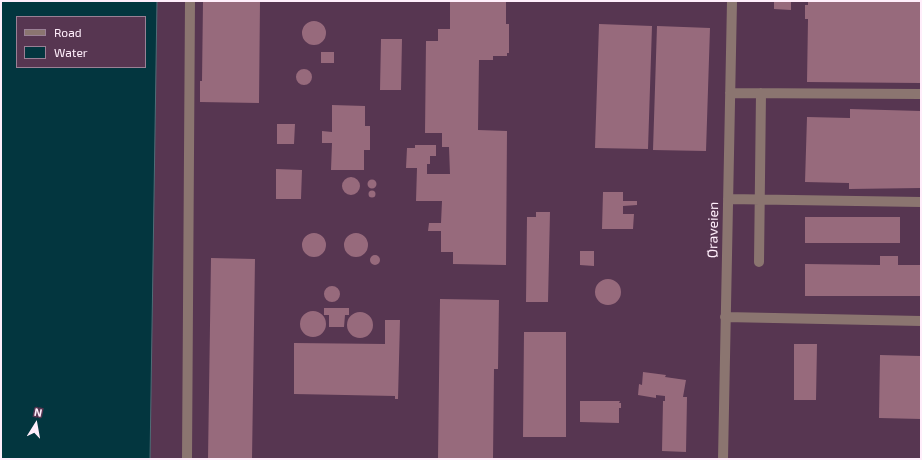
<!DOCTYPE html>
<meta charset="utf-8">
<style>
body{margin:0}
#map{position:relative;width:922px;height:460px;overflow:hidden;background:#573651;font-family:"Exo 2",sans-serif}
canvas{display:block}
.frame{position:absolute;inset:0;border:2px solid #ffeefb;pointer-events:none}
.legend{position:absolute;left:16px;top:16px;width:130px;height:52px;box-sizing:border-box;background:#573651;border:1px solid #9a8095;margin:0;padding:5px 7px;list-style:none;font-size:12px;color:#ffeefb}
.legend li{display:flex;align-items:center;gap:8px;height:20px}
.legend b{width:20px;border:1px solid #9a8095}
.north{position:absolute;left:16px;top:404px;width:40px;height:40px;-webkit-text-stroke:3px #573651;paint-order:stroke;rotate:11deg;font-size:11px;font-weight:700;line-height:16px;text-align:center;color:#ffeefb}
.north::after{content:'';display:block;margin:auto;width:14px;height:18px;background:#ffeefb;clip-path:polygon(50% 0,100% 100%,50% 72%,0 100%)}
</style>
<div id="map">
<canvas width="922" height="460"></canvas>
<div class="frame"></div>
<ul class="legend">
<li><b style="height:5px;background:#8b7570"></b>Road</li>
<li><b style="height:11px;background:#03363f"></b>Water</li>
</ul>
<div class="north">N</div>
</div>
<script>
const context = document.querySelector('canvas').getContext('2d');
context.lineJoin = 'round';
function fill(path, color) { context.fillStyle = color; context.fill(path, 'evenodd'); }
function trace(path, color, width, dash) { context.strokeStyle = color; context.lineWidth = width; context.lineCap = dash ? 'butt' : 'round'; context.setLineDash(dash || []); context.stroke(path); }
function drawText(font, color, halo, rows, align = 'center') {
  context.font = font + ' "Exo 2",sans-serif'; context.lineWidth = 3; context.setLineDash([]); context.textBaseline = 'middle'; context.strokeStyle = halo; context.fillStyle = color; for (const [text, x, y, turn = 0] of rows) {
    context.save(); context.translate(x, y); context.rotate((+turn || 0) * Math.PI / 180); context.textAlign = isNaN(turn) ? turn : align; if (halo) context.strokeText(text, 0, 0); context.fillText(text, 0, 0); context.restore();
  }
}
const water = new Path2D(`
 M 1,1 L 157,1 L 150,459 L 1,459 ZM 17,17 L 145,17 L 145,67 L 17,67 Z`);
fill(water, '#03363f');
trace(water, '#4f6d77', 1);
fill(new Path2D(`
 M 203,1 L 260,1 L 259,103 L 200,102 L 200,81 L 202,81 Z
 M 450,1 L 506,1 L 506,24 L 509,24 L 509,53 L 507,53 L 507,56 L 493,56 L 493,60 L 479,60 L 478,130 L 507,131 L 506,265 L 453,264 L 453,252 L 441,252 L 441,231 L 428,231 L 429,223 L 441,223 L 442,201 L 416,201 L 417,168 L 406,168 L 407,148 L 415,148 L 415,145 L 436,145 L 436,156 L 430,156 L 430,164 L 427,164 L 427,174 L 450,174 L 449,147 L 442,147 L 442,133 L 425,133 L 426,41 L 438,41 L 438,29 L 450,29 Z
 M 774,1 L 791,1 L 791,10 L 774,9 Z
 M 808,1 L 921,1 L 921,83 L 807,82 L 808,19 L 805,19 L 805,5 L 808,5 Z
 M302 33a12 12 0 1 1 24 0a12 12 0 1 1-24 0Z
 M 599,24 L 652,26 L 648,149 L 595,148 Z
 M 657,26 L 710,28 L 706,151 L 653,150 Z
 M 381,39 L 402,39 L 401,90 L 380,90 Z
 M 321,52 L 334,52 L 334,63 L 321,63 Z
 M296 77a8 8 0 1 1 16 0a8 8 0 1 1-16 0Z
 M 332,105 L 365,106 L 365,126 L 370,126 L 370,150 L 364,150 L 364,170 L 331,170 L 332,143 L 322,143 L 322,131 L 332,132 Z
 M 850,109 L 921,111 L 921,188 L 849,189 L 849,183 L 805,182 L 807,117 L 850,118 Z
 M 277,124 L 295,124 L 294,144 L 277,144 Z
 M 276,169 L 302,170 L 301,199 L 276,199 Z
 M342 186a9 9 0 1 1 18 0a9 9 0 1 1-18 0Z
 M367.5 184a4.5 4.5 0 1 1 9 0a4.5 4.5 0 1 1-9 0Z
 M368.5 194a3.5 3.5 0 1 1 7 0a3.5 3.5 0 1 1-7 0Z
 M 603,192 L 623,192 L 623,201 L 637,201 L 637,205 L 623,206 L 623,214 L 634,214 L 633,229 L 602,229 Z
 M 536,212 L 550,212 L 548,302 L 526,302 L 527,217 L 536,217 Z
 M 805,217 L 900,217 L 900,243 L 805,243 Z
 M344 245a12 12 0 1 1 24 0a12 12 0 1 1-24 0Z
 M302 245a12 12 0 1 1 24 0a12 12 0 1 1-24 0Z
 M 580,251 L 594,251 L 594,266 L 580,265 Z
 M370 260a5 5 0 1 1 10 0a5 5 0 1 1-10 0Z
 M 880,256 L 898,256 L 898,265 L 921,265 L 921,296 L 805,296 L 805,264 L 880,265 Z
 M 211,258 L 255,259 L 252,459 L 208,459 Z
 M595 292a13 13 0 1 1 26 0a13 13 0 1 1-26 0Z
 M324 294a8 8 0 1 1 16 0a8 8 0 1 1-16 0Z
 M 440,299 L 499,300 L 498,369 L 494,369 L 493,459 L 438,459 Z
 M 324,308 L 349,308 L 349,315 L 345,315 L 344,327 L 329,327 L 329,315 L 324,315 Z
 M300 324a13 13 0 1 1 26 0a13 13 0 1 1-26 0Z
 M347 325a13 13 0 1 1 26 0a13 13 0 1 1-26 0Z
 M 385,320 L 400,320 L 398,399 L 395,399 L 395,396 L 294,394 L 294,343 L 385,344 Z
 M 524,332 L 566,332 L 566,437 L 523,437 Z
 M 794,344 L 817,344 L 816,400 L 794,400 Z
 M 880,355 L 921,356 L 921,419 L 879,418 Z
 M 643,372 L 666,375 L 665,377 L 686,380 L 683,397 L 687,397 L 686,452 L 662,451 L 663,401 L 665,401 L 665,396 L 656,395 L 656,398 L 638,395 L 639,384 L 642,385 Z
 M 580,401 L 620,401 L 619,403 L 621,403 L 621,408 L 619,408 L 619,423 L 580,422 Z`), '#976a7c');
trace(new Path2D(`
 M 730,93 L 921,94
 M 728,199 L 921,202
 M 759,262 L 761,93
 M 725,317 L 921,321
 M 187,459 L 190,1
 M 723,459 L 732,1`), '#8b7570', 10);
drawText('14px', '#ffeefb', '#573651', [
 ["Øraveien",713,230,-89]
]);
</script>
